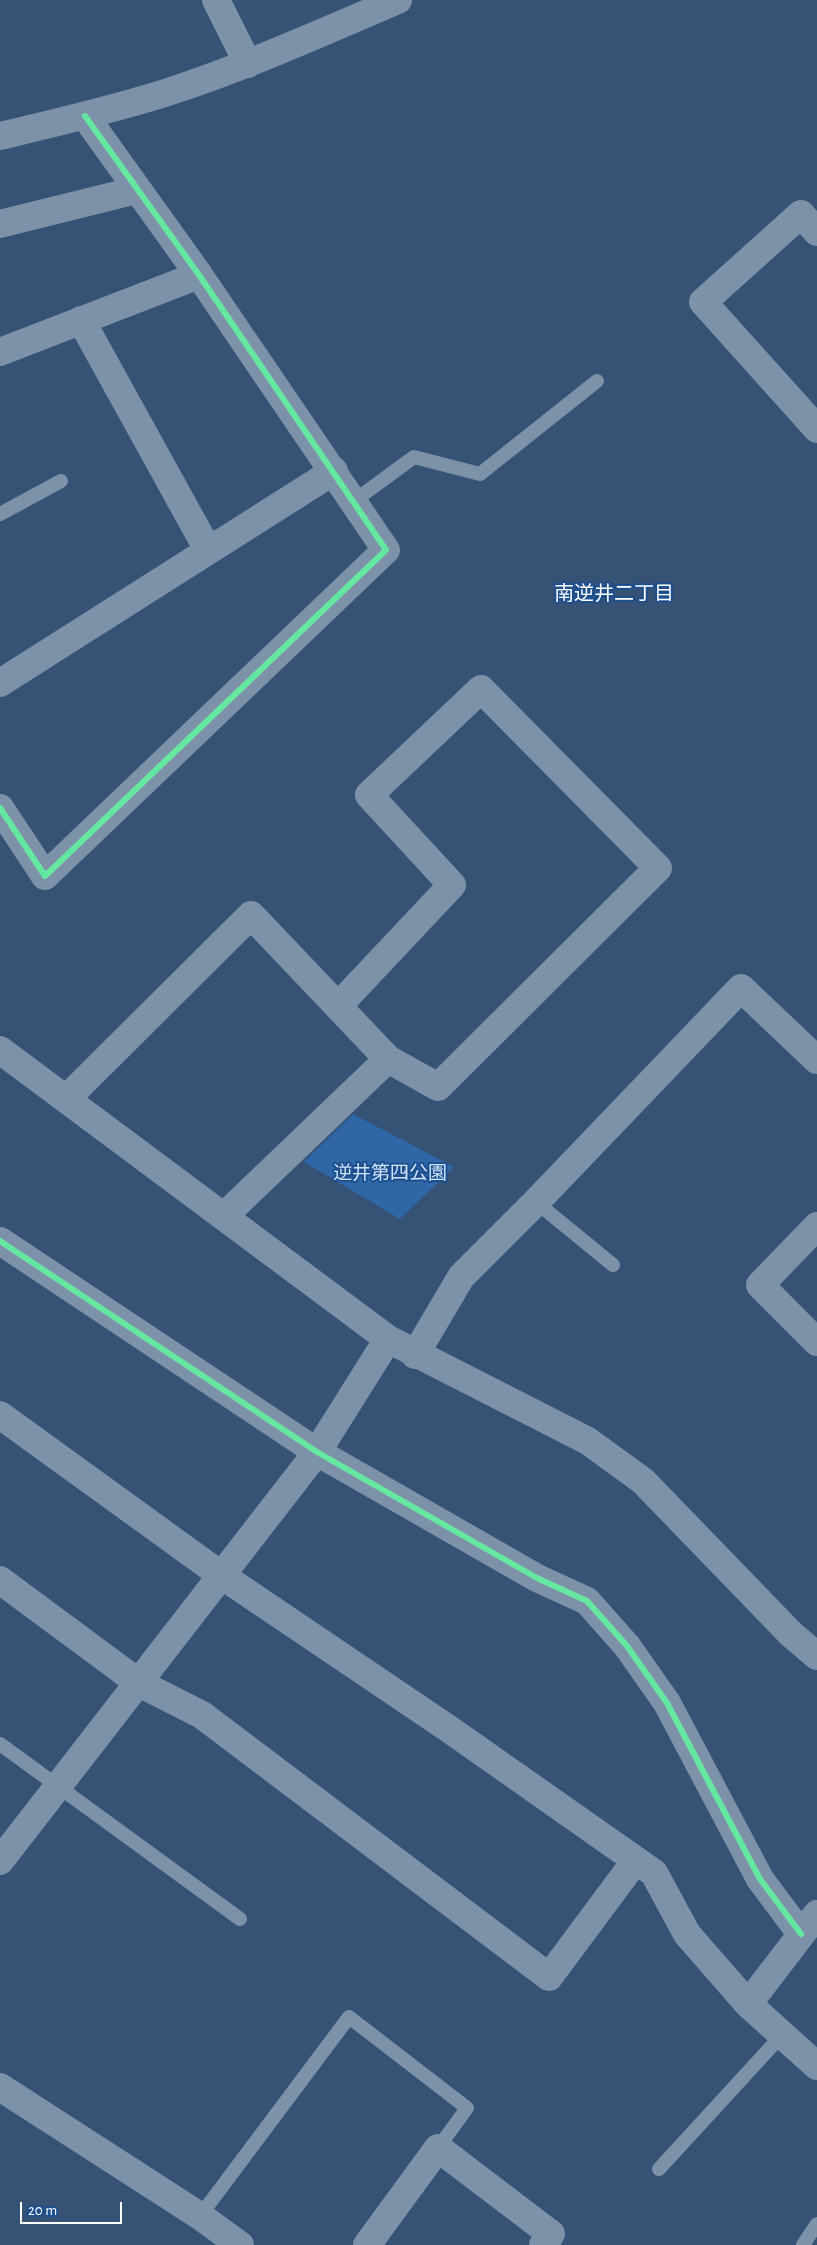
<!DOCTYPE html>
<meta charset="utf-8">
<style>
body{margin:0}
#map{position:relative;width:817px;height:2245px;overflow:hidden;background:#365274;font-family:"Alegreya Sans",sans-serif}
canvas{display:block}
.scale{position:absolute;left:20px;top:2202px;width:102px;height:22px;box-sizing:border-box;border:2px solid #fff;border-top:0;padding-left:6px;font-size:15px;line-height:18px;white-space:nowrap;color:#fff;-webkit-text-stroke:4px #1b4f8f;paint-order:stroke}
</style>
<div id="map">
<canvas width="817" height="2245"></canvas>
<div class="scale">20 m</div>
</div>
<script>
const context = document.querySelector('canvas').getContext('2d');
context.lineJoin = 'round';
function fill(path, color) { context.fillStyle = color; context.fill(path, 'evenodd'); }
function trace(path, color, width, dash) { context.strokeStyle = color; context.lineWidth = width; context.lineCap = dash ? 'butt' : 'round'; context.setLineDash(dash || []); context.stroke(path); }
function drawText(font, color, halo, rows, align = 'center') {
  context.font = font + ' "Alegreya Sans","Noto Sans JP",sans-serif'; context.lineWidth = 4; context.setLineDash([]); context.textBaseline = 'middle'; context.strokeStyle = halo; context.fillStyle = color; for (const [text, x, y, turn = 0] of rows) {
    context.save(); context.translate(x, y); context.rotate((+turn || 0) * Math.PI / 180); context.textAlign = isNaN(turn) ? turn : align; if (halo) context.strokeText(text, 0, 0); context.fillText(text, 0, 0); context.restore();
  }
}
fill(new Path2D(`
 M 353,1114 L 454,1167 L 400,1219 L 304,1162 Z`), '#2f66a5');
trace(new Path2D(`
 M 354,501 L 414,457 L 480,474 L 597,381
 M 0,514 L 61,481
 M 536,1202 L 613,1265
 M 0,1744 L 240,1919
 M 659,2169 L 782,2035
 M 200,2216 L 349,2017 L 467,2108 L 438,2148
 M 803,2245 L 817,2224`), '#7d92a8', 14);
trace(new Path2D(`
 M 216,0 L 248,64
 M 0,136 C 55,123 111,110 165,93 C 245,67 321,33 398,0
 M 0,224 L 137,190
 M 817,232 L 801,214 L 703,302 L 817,429
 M 81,320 L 208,550
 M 0,352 L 199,275
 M 0,683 L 334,471
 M 0,808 L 45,876 L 386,550 L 199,275 L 85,116
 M 338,1006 L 452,885 L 369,795 L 481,689 L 658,868 L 438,1087 L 388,1059
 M 0,1050 L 388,1339 L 588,1441 L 643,1481 L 791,1634 L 817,1656
 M 66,1099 L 251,915 L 388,1059 L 224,1216
 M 817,1226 L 760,1285 L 817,1342
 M 0,1241 L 317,1452 L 537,1578 L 587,1601 L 627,1646 L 667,1703 L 760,1879 L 801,1934
 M 415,1355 L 461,1277 L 536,1202 L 741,988 L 817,1060
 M 0,1415 L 221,1575 L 449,1729 L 654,1873 L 687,1934 L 748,2004 L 817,2066
 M 0,1580 L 139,1683 L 202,1715 L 549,1977 L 636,1860
 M 0,1861 L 317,1452 L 388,1339
 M 748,2004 L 817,1914
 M 0,2087 L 200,2216 L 240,2245
 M 367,2245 L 438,2148 L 551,2234 L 543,2245`), '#7d92a8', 28);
trace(new Path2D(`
 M 0,808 L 45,876 L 386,550 L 199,275 L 85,116
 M 0,1241 L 317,1452 L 537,1578 L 587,1601 L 627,1646 L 667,1703 L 760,1879 L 801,1934`), '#66e7a1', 6);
drawText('19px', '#cfe3fa', '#1b4f8f', [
 ["逆井第四公園",390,1173]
]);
drawText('20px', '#fff', '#1b4f8f', [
 ["南逆井二丁目",614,594]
]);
</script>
